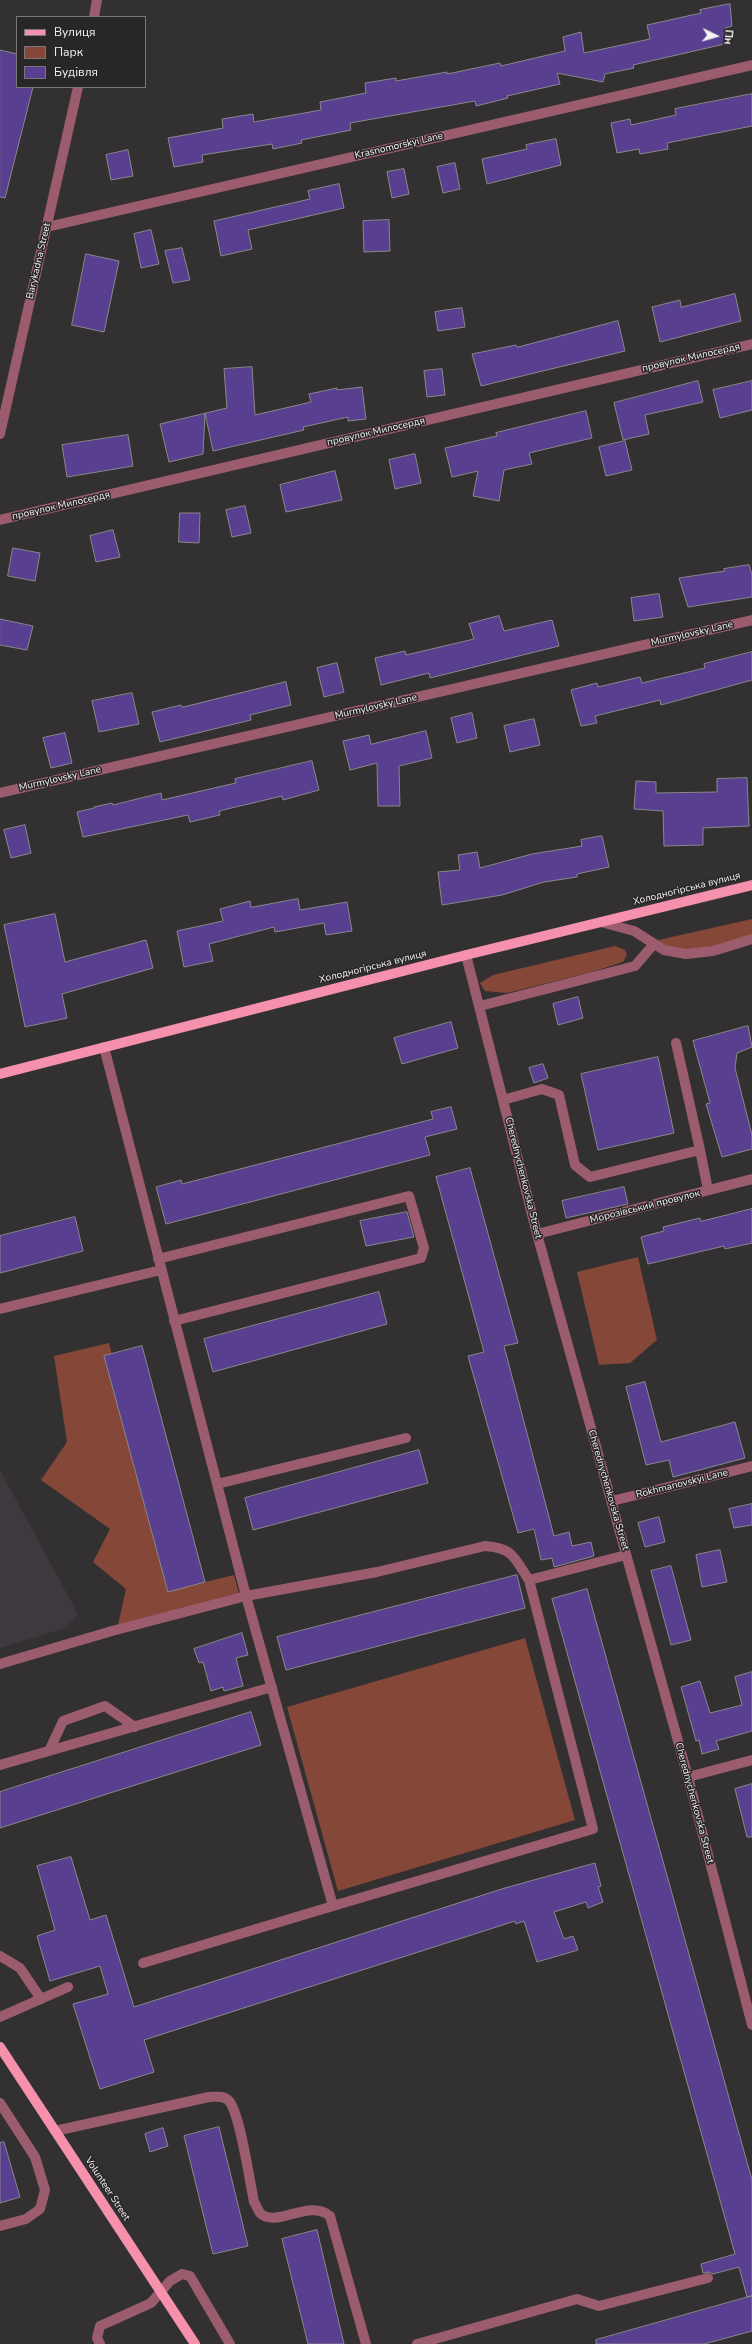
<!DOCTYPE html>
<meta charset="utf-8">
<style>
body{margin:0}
#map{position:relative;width:752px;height:2344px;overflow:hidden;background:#333032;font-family:"Nunito Sans",sans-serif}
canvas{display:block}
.legend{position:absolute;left:16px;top:16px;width:130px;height:72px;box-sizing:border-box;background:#292628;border:1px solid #7a7779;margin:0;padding:5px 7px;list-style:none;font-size:12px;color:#f3f1f2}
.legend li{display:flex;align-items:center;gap:8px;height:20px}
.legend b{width:20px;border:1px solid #7a7779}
.north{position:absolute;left:696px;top:16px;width:40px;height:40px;-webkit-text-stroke:3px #292628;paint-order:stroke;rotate:95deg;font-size:11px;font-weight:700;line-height:16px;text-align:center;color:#f3f1f2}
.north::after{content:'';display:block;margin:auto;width:14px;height:18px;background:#f3f1f2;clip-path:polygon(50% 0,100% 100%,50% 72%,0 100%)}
</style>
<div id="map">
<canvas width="752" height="2344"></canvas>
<ul class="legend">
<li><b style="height:5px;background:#f590ad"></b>Вулиця</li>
<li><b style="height:11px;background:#854737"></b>Парк</li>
<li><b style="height:11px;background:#593f8f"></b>Будівля</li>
</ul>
<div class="north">Пн</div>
</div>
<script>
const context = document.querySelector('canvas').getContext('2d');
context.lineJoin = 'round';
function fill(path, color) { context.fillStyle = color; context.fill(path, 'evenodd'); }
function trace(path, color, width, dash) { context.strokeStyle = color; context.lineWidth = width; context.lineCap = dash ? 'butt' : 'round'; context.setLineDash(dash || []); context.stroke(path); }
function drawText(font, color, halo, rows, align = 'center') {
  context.font = font + ' "Nunito Sans",sans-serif'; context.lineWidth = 3; context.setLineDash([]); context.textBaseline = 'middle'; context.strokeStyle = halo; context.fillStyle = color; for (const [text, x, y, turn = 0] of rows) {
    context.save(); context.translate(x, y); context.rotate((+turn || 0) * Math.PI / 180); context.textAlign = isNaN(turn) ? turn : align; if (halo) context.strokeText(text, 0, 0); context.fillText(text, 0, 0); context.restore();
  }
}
fill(new Path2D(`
 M 0,1470 L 78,1614 L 66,1628 L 0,1648 Z`), '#40383f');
fill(new Path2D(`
 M 752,919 L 752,938 L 689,954 L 654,941 Z
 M 615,946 L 625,950 L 627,955 L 623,962 L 592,972 L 507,993 L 485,991 L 480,983 L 493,975 Z
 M 638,1257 L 657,1340 L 630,1363 L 599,1365 L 577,1272 Z
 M 109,1343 L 168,1591 L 234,1575 L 239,1593 L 118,1625 L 126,1589 L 93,1562 L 110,1529 L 41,1480 L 67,1442 L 54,1356 Z
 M 525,1638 L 575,1820 L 338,1891 L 287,1707 Z`), '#854737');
const building = new Path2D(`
 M 730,4 L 732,26 L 725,28 L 729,43 L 633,65 L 634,68 L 605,74 L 603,82 L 557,73 L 560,84 L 507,96 L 508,98 L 476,106 L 475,101 L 350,123 L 351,130 L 301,140 L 302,143 L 273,149 L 272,144 L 202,155 L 203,162 L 174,167 L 168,138 L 223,128 L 222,119 L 253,114 L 254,122 L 321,110 L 320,102 L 366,93 L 365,83 L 396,78 L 396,81 L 447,72 L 447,74 L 500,63 L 501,66 L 565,51 L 563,37 L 581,32 L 584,53 L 650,39 L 647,25 L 701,13 L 700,10 Z
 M 0,50 L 17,54 L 17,87 L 33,87 L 5,198 L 0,197 Z
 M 752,94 L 752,126 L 667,143 L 668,149 L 640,154 L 639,149 L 617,153 L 611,123 L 630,119 L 631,125 L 676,115 L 675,109 Z
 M 556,139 L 561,165 L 487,184 L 482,159 L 527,149 L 526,145 Z
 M 128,150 L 133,176 L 111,180 L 106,155 Z
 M 455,163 L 460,189 L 443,193 L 437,167 Z
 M 404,169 L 409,194 L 392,198 L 387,172 Z
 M 339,184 L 344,208 L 248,230 L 252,249 L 221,256 L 214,221 L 310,199 L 308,191 Z
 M 389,220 L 390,251 L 364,252 L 363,221 Z
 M 151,230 L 159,264 L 141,268 L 134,234 Z
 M 182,248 L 190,280 L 173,283 L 165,251 Z
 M 86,254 L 119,261 L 104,332 L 72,325 Z
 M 735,294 L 741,321 L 660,342 L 652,307 L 680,300 L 681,307 Z
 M 462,308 L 465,327 L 438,331 L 435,312 Z
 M 618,321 L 625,351 L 481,386 L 472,354 L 516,345 L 517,347 Z
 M 252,367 L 255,415 L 311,402 L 309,394 L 337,388 L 337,390 L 362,387 L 366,419 L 348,421 L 348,417 L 303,427 L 304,430 L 213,451 L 205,413 L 203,454 L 169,462 L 160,424 L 227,408 L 224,369 Z
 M 442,369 L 445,395 L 427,397 L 424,371 Z
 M 698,381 L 703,402 L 645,415 L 649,434 L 623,440 L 614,403 Z
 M 752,381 L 752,410 L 720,418 L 713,390 Z
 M 586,411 L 592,438 L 529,453 L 532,464 L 504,470 L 499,501 L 473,496 L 478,471 L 452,477 L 445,448 L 497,436 L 496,433 Z
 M 128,435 L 133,466 L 67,477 L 62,445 Z
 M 625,441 L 632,470 L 606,476 L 599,447 Z
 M 415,454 L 421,483 L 395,489 L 389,460 Z
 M 335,471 L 342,500 L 286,512 L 280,485 Z
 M 245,506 L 251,533 L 232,537 L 226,510 Z
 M 180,513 L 200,513 L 199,543 L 179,542 Z
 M 113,530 L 120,557 L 96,562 L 90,536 Z
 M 13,548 L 40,553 L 35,581 L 8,576 Z
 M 749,565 L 752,575 L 752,597 L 688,607 L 679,578 L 725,571 L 724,569 Z
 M 659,594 L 663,617 L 634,621 L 631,598 Z
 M 499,616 L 504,631 L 552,620 L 559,646 L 430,678 L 429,673 L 381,685 L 375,658 L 405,651 L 406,655 L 474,639 L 469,624 Z
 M 0,619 L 33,626 L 27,650 L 0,645 Z
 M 752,652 L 752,680 L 661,705 L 660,700 L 595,716 L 597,723 L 581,726 L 571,690 L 597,683 L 598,687 L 640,677 L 642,683 L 705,668 L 704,664 Z
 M 337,663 L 344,692 L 324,697 L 317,668 Z
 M 286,682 L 291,705 L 250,715 L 251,720 L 160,742 L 152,712 L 181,705 L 182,707 Z
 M 132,693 L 139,724 L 99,732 L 92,701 Z
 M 472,713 L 477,738 L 457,743 L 451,718 Z
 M 534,719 L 540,745 L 510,752 L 504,726 Z
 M 426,731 L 432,758 L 399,766 L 400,806 L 378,806 L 377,763 L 350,770 L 343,741 L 369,735 L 371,744 Z
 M 65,733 L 72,763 L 51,768 L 43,738 Z
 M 312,761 L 319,790 L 283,800 L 282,796 L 219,811 L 220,815 L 190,822 L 188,815 L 83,837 L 77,812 L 94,808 L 94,807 L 112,803 L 113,805 L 161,793 L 162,800 L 236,783 L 235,779 Z
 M 747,778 L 749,826 L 703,828 L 703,845 L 664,846 L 663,811 L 634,809 L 636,781 L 656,782 L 656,793 L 717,792 L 717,779 Z
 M 25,825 L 31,853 L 11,858 L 4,830 Z
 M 602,836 L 609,867 L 577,874 L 577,877 L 544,882 L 502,895 L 442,905 L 438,872 L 460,870 L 458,855 L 477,852 L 480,868 L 532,854 L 582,846 L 581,840 Z
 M 298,899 L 300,910 L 347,902 L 352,931 L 326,935 L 324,923 L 275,932 L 274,927 L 209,944 L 213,961 L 184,967 L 177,931 L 223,921 L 220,909 L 250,901 L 251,907 Z
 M 55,914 L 65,962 L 146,940 L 153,968 L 62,994 L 67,1018 L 25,1027 L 4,925 Z
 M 578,997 L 583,1018 L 558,1025 L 553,1004 Z
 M 451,1022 L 458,1048 L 402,1064 L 394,1038 Z
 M 748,1026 L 752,1047 L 737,1053 L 735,1068 L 752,1135 L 752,1149 L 722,1157 L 706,1104 L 710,1103 L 693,1041 Z
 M 658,1057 L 674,1133 L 598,1150 L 581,1074 Z
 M 543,1064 L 548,1078 L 534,1083 L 529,1068 Z
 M 451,1107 L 457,1129 L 425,1137 L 430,1155 L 166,1224 L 156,1187 L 181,1180 L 182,1184 L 433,1119 L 431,1112 Z
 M 470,1168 L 518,1343 L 504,1346 L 554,1536 L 569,1532 L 572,1546 L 591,1542 L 594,1556 L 554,1567 L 552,1558 L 541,1560 L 534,1529 L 518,1533 L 468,1356 L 484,1352 L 436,1177 Z
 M 624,1187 L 628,1204 L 566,1218 L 562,1201 Z
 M 752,1209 L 752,1243 L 725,1249 L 724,1246 L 648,1264 L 641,1237 L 664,1231 L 663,1227 L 700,1218 L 701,1221 Z
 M 407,1212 L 414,1237 L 366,1246 L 360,1221 Z
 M 75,1217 L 83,1251 L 0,1273 L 0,1236 Z
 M 379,1292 L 387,1324 L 213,1372 L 204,1339 Z
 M 142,1346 L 205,1582 L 168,1592 L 104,1356 Z
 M 645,1382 L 661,1442 L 735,1422 L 745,1458 L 673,1477 L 669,1460 L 646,1465 L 626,1387 Z
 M 419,1450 L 428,1483 L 253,1530 L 245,1498 Z
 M 752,1504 L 752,1525 L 734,1528 L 729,1509 Z
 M 659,1517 L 665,1542 L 645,1547 L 638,1523 Z
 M 720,1550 L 727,1582 L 702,1587 L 696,1555 Z
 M 671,1566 L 691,1640 L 671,1645 L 651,1571 Z
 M 517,1575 L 525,1608 L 286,1670 L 277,1637 Z
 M 587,1589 L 752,2180 L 752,2296 L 747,2297 L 739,2267 L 713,2274 L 709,2272 L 703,2273 L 701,2264 L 735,2254 L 552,1599 Z
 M 242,1633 L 248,1655 L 236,1658 L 243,1686 L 224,1691 L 223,1687 L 211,1691 L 203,1662 L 199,1663 L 194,1649 Z
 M 752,1672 L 752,1731 L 716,1741 L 719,1749 L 702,1754 L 699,1740 L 696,1741 L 681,1687 L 700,1681 L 710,1713 L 742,1705 L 735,1677 Z
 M 251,1712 L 261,1745 L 0,1828 L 0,1792 Z
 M 752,1784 L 752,1837 L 747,1837 L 735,1789 Z
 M 71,1857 L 90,1920 L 106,1915 L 134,2007 L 505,1888 L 595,1863 L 601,1886 L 598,1887 L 603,1902 L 588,1908 L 586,1902 L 554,1912 L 564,1939 L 573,1936 L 578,1950 L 537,1962 L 524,1921 L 516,1924 L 515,1921 L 144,2040 L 154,2072 L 100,2089 L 73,2004 L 108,1994 L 100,1966 L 50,1981 L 37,1936 L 55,1930 L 37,1866 Z
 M 219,2127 L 248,2246 L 213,2254 L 184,2136 Z
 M 163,2128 L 168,2146 L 150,2152 L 145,2134 Z
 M 4,2142 L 20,2197 L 0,2203 L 0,2143 Z
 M 317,2230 L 344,2344 L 308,2344 L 282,2239 Z
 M 752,2296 L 752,2331 L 704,2344 L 596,2344 L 596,2340 Z`);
fill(building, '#593f8f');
trace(building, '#89888c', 1);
trace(new Path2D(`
 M 94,17 L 97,0
 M 47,227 L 752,65
 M 0,434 L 78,87
 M 0,520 L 752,344
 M 0,793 L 752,620
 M 601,922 L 634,931 L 664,950 L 686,954 L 713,951 L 752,939
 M 466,955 L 537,1234 L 688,1777 L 752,2025
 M 480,1006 L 635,966 L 653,945
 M 104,1047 L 246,1596 L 333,1906 L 593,1829 L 529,1580 L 626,1555
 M 503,1100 L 542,1089 L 559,1095 L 575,1165 L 590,1177 L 700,1150 L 676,1043
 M 700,1150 L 708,1190
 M 537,1234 L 752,1179
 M 158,1259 L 409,1196 L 424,1248 L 421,1258 L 174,1321
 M 0,1309 L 161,1270
 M 217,1484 L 406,1438
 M 612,1501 L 752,1466
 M 0,1664 L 112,1631 L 246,1596 L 377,1572 L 485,1546 C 514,1548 514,1558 529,1580
 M 49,1751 L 63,1721 L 105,1706 L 135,1727
 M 0,1765 L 272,1687
 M 688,1777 L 752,1760
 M 0,1956 L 20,1968 L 41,1999
 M 143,1963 L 333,1906
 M 0,2017 L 68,1987
 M 0,2103 L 35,2157 L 45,2190 L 40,2209 L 26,2219 L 0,2226
 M 55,2131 L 209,2097 C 216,2097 224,2095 229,2101 C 240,2113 250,2183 254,2202 C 256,2205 258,2210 260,2213 C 276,2229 309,2198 330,2216 L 366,2344
 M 100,2344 L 97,2338 L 100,2326 L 151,2303 L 170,2281 L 182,2274 L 190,2276 L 230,2344
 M 417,2344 L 577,2299 L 599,2306 L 708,2278`), '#9b5d6e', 10);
trace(new Path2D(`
 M 0,1074 L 466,955 L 752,885
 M 0,2047 L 195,2344`), '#f590ad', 10);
drawText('10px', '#f3f1f2', '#292628', [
 ["Krasnomorskyi Lane",399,146,-13],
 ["Barykadna Street",39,261,-77],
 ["провулок Милосердя",691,358,-13],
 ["провулок Милосердя",376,432,-13],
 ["провулок Милосердя",61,506,-13],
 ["Murmylovsky Lane",692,634,-13],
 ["Murmylovsky Lane",376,707,-13],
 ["Murmylovsky Lane",60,779,-13],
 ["Холодногірська вулиця",687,889,-14],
 ["Холодногірська вулиця",373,967,-14],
 ["Cherednychenkovska Street",523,1178,76],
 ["Морозівський провулок",645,1207,-14],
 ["Rokhmanovskyi Lane",682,1484,-14],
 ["Cherednychenkovska Street",608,1490,74],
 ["Cherednychenkovska Street",694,1803,75],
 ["Volunteer Street",107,2189,57]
]);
</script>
